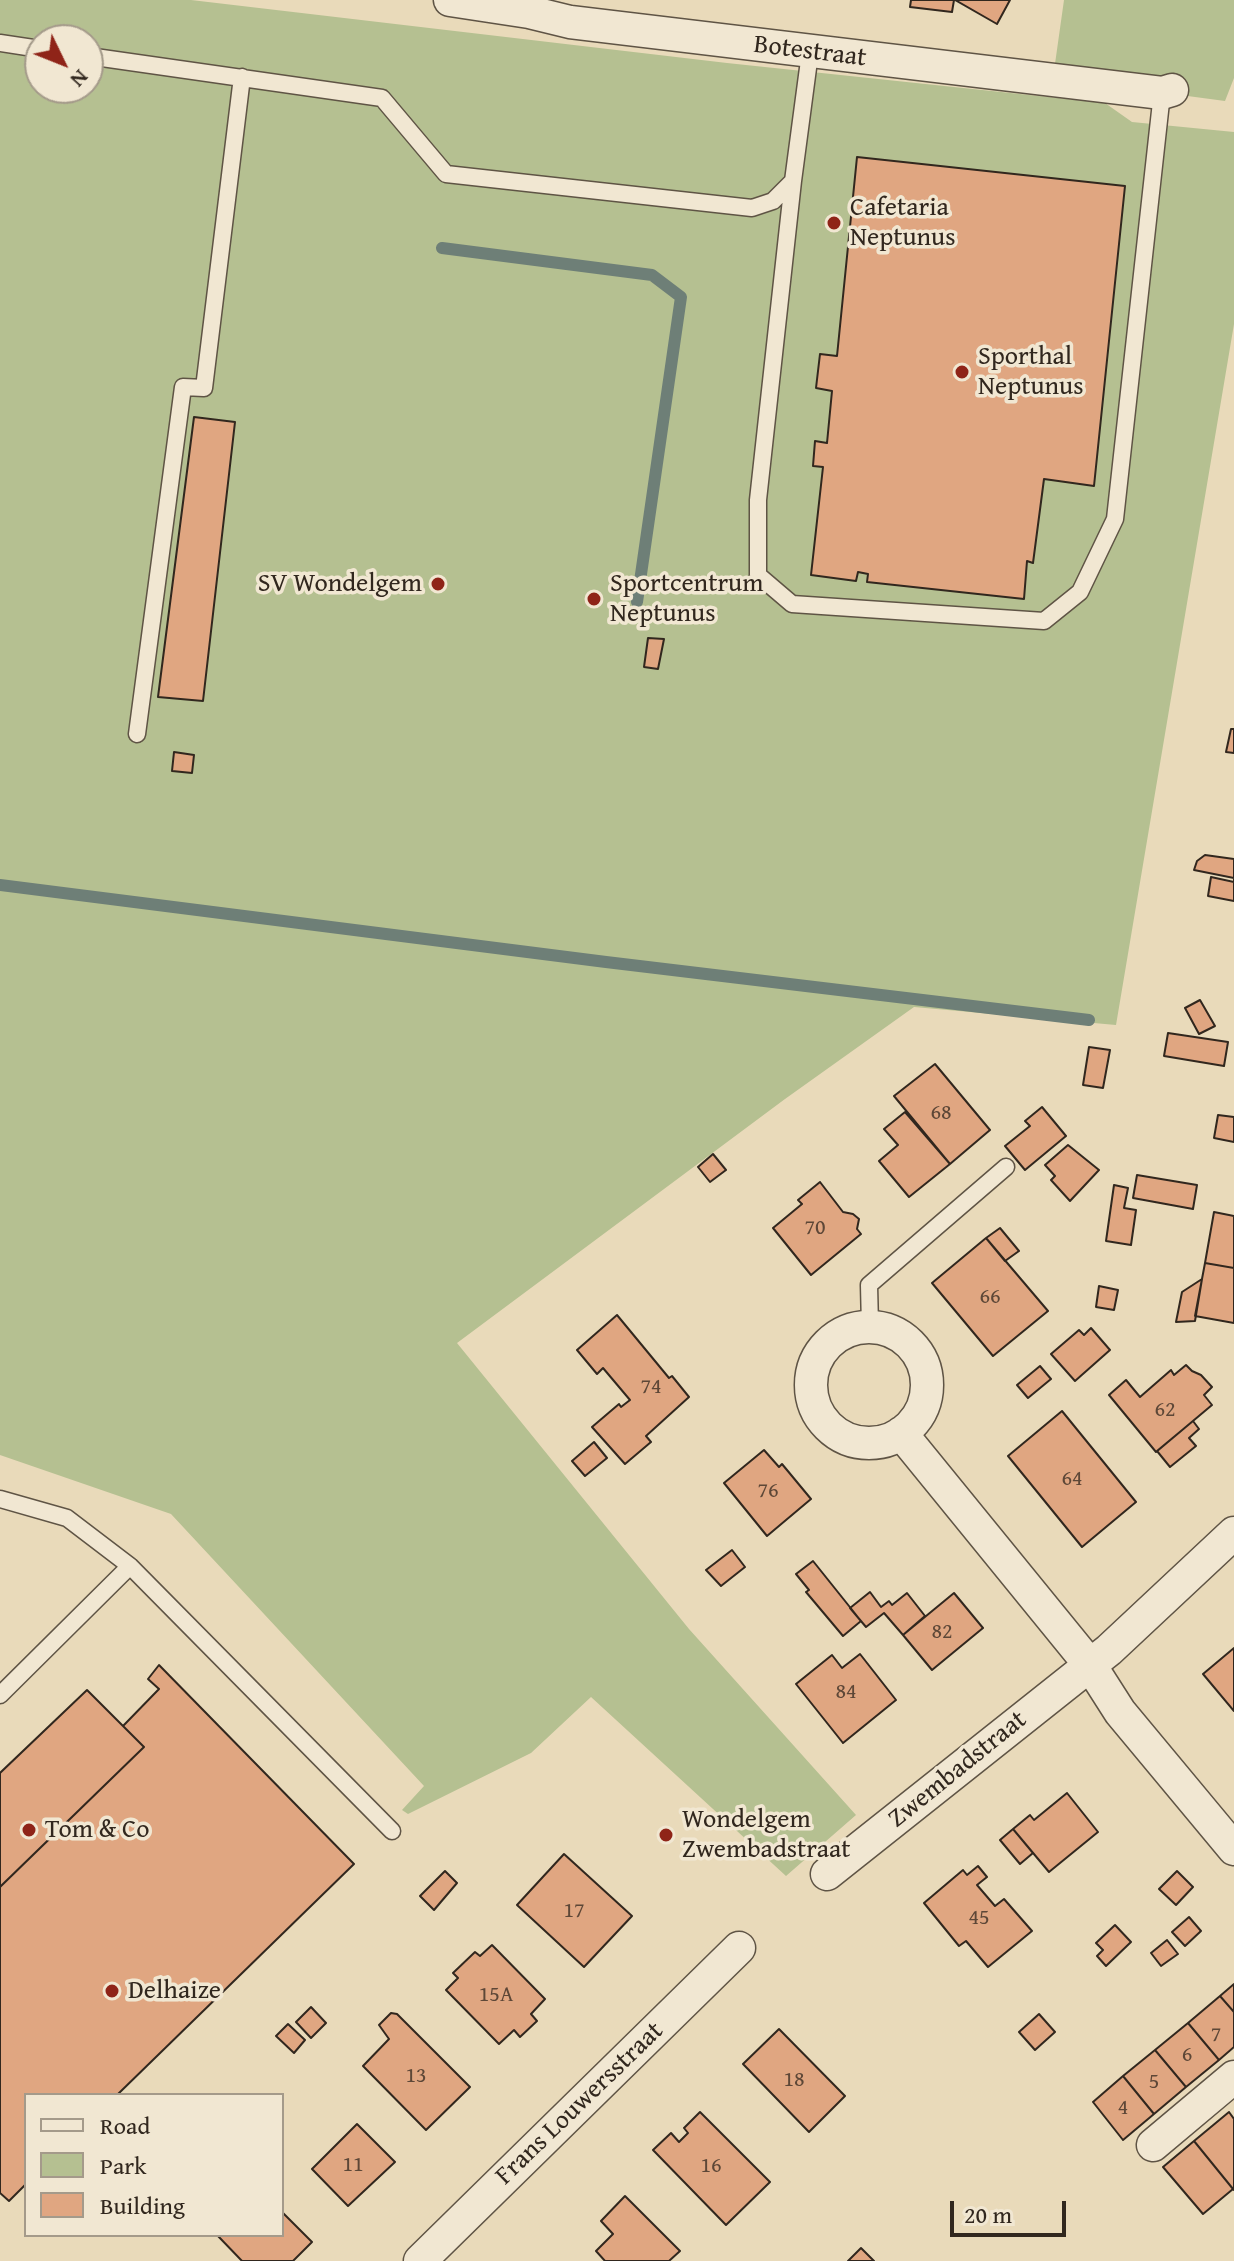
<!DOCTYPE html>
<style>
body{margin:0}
#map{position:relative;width:1234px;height:2261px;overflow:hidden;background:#e9daba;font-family:"Gentium Book Plus",serif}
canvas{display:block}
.legend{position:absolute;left:24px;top:2093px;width:260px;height:144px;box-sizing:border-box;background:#f1e7d2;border:2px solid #a49a8a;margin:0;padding:10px 14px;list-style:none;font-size:24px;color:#31271e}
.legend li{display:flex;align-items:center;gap:16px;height:40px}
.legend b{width:40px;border:2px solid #a49a8a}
.north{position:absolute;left:24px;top:24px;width:80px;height:80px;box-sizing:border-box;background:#f1e7d2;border:2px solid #a49a8a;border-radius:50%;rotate:133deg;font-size:22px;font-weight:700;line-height:32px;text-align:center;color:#31271e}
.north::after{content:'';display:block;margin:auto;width:28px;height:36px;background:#8f2418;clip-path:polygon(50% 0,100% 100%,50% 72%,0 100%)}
.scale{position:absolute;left:950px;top:2201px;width:116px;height:36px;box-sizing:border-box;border:4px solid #31271e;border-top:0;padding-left:10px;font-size:24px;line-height:28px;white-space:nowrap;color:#31271e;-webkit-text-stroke:6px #f1e7d2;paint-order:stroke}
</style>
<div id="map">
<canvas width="1234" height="2261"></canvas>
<ul class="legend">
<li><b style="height:10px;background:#f1e7d2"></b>Road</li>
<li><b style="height:22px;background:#b5c091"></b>Park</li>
<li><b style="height:22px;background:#e0a681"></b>Building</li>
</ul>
<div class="north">N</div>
<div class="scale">20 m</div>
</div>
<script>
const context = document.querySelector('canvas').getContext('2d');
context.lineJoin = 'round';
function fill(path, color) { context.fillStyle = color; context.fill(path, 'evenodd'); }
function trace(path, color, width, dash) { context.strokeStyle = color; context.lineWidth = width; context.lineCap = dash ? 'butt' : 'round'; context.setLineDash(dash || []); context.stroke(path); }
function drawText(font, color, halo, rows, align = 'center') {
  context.font = font + ' "Gentium Book Plus",serif'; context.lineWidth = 7; context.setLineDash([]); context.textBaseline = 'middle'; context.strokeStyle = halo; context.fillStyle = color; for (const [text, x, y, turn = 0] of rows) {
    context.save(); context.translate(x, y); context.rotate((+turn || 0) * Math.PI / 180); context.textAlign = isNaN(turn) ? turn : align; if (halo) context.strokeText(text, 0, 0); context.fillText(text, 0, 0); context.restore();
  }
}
fill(new Path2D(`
 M 0,0 L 191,0 L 727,63 L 1105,103 L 1132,122 L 1234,132 L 1234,324 L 1116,1025 L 914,1007 L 785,1099 L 457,1343 L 689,1629 L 856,1815 L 786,1876 L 591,1697 L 531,1753 L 408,1814 L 402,1810 L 424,1786 L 171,1514 L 0,1455 ZM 40,40 L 88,40 L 88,88 L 40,88 Z
 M 1064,0 L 1234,0 L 1234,78 L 1225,101 L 1053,78 Z`), '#b5c091');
trace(new Path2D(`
 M 442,248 L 652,275 L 681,297 L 637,602
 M 0,885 L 606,962 L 1089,1020`), '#6e7f77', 12);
const building = new Path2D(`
 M 911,0 L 954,0 L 952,12 L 910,7 Z
 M 955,0 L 1010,0 L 997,24 Z
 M 857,157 L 1125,186 L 1094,486 L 1044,479 L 1033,563 L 1027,561 L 1024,599 L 867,582 L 868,574 L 858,572 L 856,581 L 811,575 L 823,467 L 813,466 L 815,441 L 827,443 L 832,391 L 816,388 L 820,354 L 837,356 Z
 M 194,417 L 235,422 L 203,701 L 158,697 Z
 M 648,638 L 664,639 L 658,669 L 644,667 Z
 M 1231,729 L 1234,729 L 1234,753 L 1226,752 Z
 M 174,752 L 194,755 L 192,773 L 172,771 Z
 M 1205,855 L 1234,859 L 1234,882 L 1234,878 L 1194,870 L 1197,861 Z
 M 1211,877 L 1234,882 L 1234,901 L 1208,896 Z
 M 1200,1000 L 1215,1026 L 1199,1034 L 1185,1008 Z
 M 1168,1033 L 1228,1042 L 1224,1066 L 1164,1056 Z
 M 1089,1047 L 1110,1050 L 1103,1088 L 1083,1085 Z
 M 935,1064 L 990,1130 L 950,1164 L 894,1096 Z
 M 1042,1107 L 1066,1136 L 1025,1170 L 1005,1146 L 1030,1126 L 1025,1121 Z
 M 905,1112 L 950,1164 L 909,1197 L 879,1161 L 898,1145 L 884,1129 Z
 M 1218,1115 L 1234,1117 L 1234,1142 L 1214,1138 Z
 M 1068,1145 L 1099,1170 L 1070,1201 L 1051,1180 L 1055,1176 L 1045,1165 Z
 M 713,1154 L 726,1170 L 710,1182 L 698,1167 Z
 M 1137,1175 L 1197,1185 L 1193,1209 L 1133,1198 Z
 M 820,1182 L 843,1212 L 853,1214 L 859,1219 L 857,1229 L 861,1234 L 811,1275 L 773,1228 L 802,1204 L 798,1200 Z
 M 1114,1185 L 1128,1188 L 1124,1208 L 1136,1210 L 1131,1245 L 1106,1241 Z
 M 1214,1212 L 1234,1216 L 1234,1268 L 1205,1263 Z
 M 1000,1228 L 1019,1251 L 1005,1261 L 986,1238 Z
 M 986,1238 L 1048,1311 L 993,1356 L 932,1283 Z
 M 1205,1263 L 1234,1268 L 1234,1323 L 1195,1316 Z
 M 1202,1279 L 1195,1321 L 1176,1322 L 1182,1292 Z
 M 1099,1286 L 1118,1290 L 1114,1310 L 1096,1307 Z
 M 617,1315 L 669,1378 L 672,1376 L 689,1397 L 646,1436 L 651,1442 L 625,1464 L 592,1427 L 619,1404 L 621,1407 L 630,1400 L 603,1368 L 597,1374 L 577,1350 Z
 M 1091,1328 L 1110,1350 L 1075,1381 L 1051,1354 L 1079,1330 L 1084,1335 Z
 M 1186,1365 L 1192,1371 L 1201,1375 L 1212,1387 L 1204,1395 L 1212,1405 L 1156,1452 L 1109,1395 L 1126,1380 L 1140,1397 L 1171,1370 L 1174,1375 Z
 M 1040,1366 L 1051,1379 L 1028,1398 L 1017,1385 Z
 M 1062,1411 L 1136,1502 L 1082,1547 L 1008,1456 Z
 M 1193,1421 L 1199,1429 L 1189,1438 L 1196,1446 L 1170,1467 L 1157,1451 Z
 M 594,1442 L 607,1458 L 585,1476 L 572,1461 Z
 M 764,1450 L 779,1467 L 782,1464 L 811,1499 L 767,1536 L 724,1483 Z
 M 732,1550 L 745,1567 L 721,1586 L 706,1570 Z
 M 813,1561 L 861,1621 L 843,1636 L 806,1592 L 809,1590 L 796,1574 Z
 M 870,1592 L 881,1607 L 889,1601 L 892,1605 L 907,1593 L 925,1616 L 903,1635 L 884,1613 L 866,1627 L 850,1608 Z
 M 954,1593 L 983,1628 L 932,1670 L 903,1635 Z
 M 1234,1648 L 1234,1711 L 1203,1674 Z
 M 860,1654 L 896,1700 L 843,1743 L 796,1684 L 832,1655 L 842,1668 Z
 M 159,1665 L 354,1864 L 117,2095 L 26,2095 L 26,2184 L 9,2201 L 0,2193 L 0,1887 L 144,1747 L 123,1726 L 159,1689 L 148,1679 Z
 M 87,1690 L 144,1747 L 0,1887 L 0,1773 Z
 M 1067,1793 L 1098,1832 L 1049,1872 L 1013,1829 L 1030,1815 L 1034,1820 Z
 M 1013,1829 L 1033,1853 L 1020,1864 L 1000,1840 Z
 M 564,1854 L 632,1916 L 584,1967 L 517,1905 Z
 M 978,1866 L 987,1877 L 977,1885 L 995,1906 L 1004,1899 L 1032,1931 L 988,1967 L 966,1941 L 959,1946 L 924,1903 L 963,1870 L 967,1875 Z
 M 445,1871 L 457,1883 L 434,1910 L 420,1896 Z
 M 1177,1871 L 1193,1887 L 1176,1905 L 1159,1889 Z
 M 1189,1917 L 1201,1931 L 1185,1946 L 1172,1932 Z
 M 1115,1925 L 1131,1942 L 1106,1966 L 1097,1956 L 1103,1950 L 1096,1943 Z
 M 1167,1940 L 1178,1954 L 1161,1966 L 1151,1953 Z
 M 492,1945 L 545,1999 L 531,2014 L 537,2021 L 520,2037 L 514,2030 L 499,2044 L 446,1990 L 458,1978 L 453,1973 L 475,1952 L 480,1956 Z
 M 1234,1984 L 1234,2012 L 1220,1996 Z
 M 1220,1996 L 1234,2012 L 1234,2047 L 1219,2060 L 1188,2023 Z
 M 311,2007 L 326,2023 L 311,2038 L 296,2022 Z
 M 391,2013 L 397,2014 L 470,2087 L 426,2130 L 363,2066 L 389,2039 L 379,2025 Z
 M 1039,2014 L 1055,2032 L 1035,2050 L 1019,2032 Z
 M 1188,2023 L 1219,2060 L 1186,2087 L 1155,2050 Z
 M 288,2024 L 305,2040 L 294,2053 L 276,2036 Z
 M 779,2029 L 845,2096 L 809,2132 L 743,2064 Z
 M 1155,2050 L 1186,2087 L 1154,2114 L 1123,2076 Z
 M 1123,2076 L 1154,2114 L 1123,2140 L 1093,2102 Z
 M 700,2112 L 770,2182 L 726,2225 L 653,2150 L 671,2133 L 679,2142 L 688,2133 L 684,2128 Z
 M 1229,2112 L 1234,2119 L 1234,2190 L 1194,2141 Z
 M 357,2124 L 395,2162 L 348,2206 L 312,2169 Z
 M 1194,2141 L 1233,2189 L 1203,2214 L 1163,2167 Z
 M 625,2196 L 680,2251 L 669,2261 L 605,2261 L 596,2251 L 613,2234 L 601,2221 Z
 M 282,2212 L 312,2242 L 293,2261 L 242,2261 L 217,2235 L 282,2235 Z
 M 861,2248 L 874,2261 L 848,2261 Z`);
fill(building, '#e0a681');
trace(building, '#31271e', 2);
const service = new Path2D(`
 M 0,43 L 40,49
 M 88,56 L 382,98 L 446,174 L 752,208 L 773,201 L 793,181 L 810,53
 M 793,181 L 758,500 L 758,575 L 792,604 L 1044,621 L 1080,592 L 1115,519 L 1162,93
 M 137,734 L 183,387 L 204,388 L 242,77
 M 870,1326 L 869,1285 L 1006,1167
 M 0,1499 L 67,1518 L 130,1566
 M 0,1695 L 130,1566 L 392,1831`);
const minor = new Path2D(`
 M 450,0 L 529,12 L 570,22 L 1162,93 L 1172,90
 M811 1385a58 58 0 1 1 116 0a58 58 0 1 1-116 0Z
 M 901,1433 L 1090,1665 L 1120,1712 L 1234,1849
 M 827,1874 L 1109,1650 L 1234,1533
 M 1153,2145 L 1234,2077
 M 420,2261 L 739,1948`);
trace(service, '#5f5445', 19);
trace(minor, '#5f5445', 35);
trace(service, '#f1e7d2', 16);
trace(minor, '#f1e7d2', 32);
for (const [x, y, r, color] of [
 [834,223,8,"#8f2418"],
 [962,372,8,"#8f2418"],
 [438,584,8,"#8f2418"],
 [594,599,8,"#8f2418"],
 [29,1830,8,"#8f2418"],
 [666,1835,8,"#8f2418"],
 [112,1991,8,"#8f2418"]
]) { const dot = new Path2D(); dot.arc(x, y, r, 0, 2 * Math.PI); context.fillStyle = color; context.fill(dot); trace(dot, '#f1e7d2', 3); }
drawText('22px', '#5d4737', null, [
 ["68",941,1113],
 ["70",815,1228],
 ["66",990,1297],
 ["74",651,1387],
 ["62",1165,1410],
 ["64",1072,1479],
 ["76",768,1491],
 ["82",942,1632],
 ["84",846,1692],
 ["17",574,1911],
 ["45",979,1918],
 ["15A",496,1995],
 ["7",1216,2035],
 ["6",1187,2055],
 ["13",416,2076],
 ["18",794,2080],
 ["5",1154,2082],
 ["4",1123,2108],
 ["11",353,2165],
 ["16",711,2166]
]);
drawText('26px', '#31271e', '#f1e7d2', [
 ["Botestraat",810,52,7],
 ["Zwembadstraat",958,1770,-39],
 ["Frans Louwersstraat",580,2104,-44]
]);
drawText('26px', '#31271e', '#f1e7d2', [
 ["Cafetaria",850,208],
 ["Neptunus",850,238],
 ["Sporthal",978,357],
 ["Neptunus",978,387],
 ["SV Wondelgem",422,584,"right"],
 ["Sportcentrum",610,584],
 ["Neptunus",610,614],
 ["Wondelgem",682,1820],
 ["Zwembadstraat",682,1850],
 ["Tom & Co",45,1830],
 ["Delhaize",128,1991]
], 'left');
</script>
